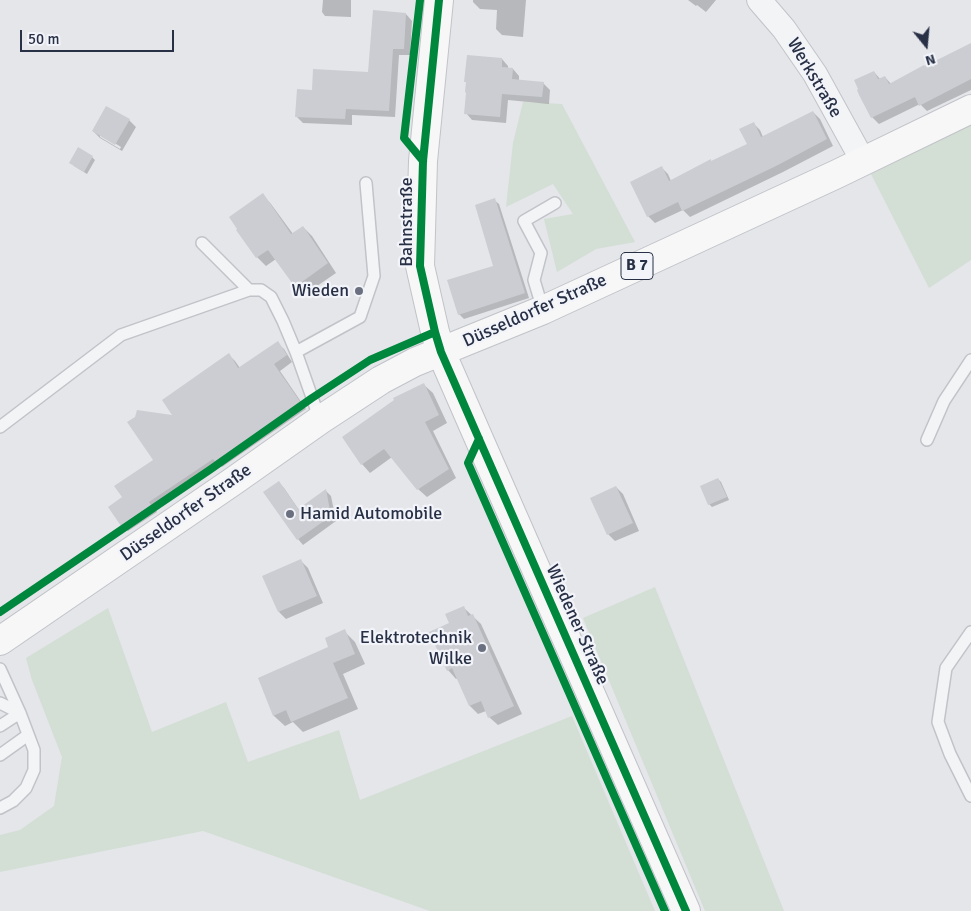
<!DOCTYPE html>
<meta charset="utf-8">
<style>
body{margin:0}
#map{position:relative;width:971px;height:911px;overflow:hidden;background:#e4e6ea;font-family:Signika,sans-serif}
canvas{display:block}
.north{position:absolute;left:901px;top:20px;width:50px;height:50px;-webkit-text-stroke:4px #f2f4f9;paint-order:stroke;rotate:163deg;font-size:14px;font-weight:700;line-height:20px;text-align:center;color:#283046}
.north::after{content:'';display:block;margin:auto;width:18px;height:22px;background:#283046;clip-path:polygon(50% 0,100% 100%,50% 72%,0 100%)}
.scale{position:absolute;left:20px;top:30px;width:154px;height:22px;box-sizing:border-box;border:2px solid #283046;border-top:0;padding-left:6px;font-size:15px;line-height:18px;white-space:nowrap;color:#283046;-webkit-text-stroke:4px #f2f4f9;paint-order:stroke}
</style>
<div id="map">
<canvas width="971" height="911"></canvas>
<div class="north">N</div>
<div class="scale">50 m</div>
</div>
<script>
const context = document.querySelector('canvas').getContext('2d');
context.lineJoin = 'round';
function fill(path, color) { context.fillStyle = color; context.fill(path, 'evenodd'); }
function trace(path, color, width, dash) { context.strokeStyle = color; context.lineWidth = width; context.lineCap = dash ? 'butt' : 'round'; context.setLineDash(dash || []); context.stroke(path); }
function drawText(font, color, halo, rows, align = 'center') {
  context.font = font + ' Signika,sans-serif'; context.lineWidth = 4.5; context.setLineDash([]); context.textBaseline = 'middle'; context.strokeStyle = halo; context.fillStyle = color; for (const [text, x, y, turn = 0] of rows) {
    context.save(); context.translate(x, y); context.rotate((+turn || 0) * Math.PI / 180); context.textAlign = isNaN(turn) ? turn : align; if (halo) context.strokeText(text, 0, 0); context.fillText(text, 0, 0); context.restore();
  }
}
fill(new Path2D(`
 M 523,102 L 562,104 L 635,242 L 596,249 L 557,272 L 544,219 L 573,214 L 553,184 L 506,207 L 513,143 Z
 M 971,123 L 971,260 L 929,288 L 871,174 Z
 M 655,587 L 784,911 L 705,911 L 583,618 Z
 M 108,608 L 152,732 L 226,702 L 248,762 L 339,730 L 360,800 L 572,716 L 655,911 L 430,911 L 203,831 L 0,872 L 0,835 L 20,830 L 54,806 L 62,757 L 32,680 L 26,658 Z`), '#d3ded4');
fill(new Path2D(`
 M 323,0 L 351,0 L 351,17 L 325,16 L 322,12 Z
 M 473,0 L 526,0 L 523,37 L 502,35 L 496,29 L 497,10 L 480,9 L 473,2 Z
 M 688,0 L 716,0 L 706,12 L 697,5 L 696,6 Z
 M 406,14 L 412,21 L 410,55 L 399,55 L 395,117 L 352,115 L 352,125 L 303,123 L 297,117 L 314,91 L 370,73 Z
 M 971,45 L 971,90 L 927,111 L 920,104 L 879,124 L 872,117 L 874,72 L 881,80 L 885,77 L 891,84 Z
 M 502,59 L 508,66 L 508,69 L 513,69 L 519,76 L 519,81 L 543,83 L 550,90 L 549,104 L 508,100 L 506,123 L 472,120 L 466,113 Z
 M 813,112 L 820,119 L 833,146 L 783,172 L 690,217 L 683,210 L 655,223 L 648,216 L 662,168 L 668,174 L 671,181 L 748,145 L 753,123 L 760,130 L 763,137 Z
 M 129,120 L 136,127 L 122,151 L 100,138 L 93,131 ZM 100,134 L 121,147 L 120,149 L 100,137 Z
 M 92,157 L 95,160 L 87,174 L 74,166 Z
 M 263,195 L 271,204 L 293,234 L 303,227 L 312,236 L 336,273 L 304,295 L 296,286 L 276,259 L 266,266 L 257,257 L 238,230 Z
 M 494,200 L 499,204 L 529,298 L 464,319 L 459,314 L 494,266 Z
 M 277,343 L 284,349 L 292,362 L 280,371 L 306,409 L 222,467 L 220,464 L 155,509 L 157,512 L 128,531 L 121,525 L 124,498 L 154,460 L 175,417 L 229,355 L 235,361 L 240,368 Z
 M 424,385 L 433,393 L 447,423 L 433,431 L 456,478 L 427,497 L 418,489 L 392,457 L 370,473 L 362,464 Z
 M 718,479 L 721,482 L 729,500 L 712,507 L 709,504 Z
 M 279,483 L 284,488 L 299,510 L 326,491 L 331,496 L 336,521 L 303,545 L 298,539 Z
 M 616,487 L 623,494 L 639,531 L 615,541 L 608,534 Z
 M 301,561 L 308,568 L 323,603 L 286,619 L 279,612 Z
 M 464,608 L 481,624 L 522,714 L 498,725 L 489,717 L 486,711 L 478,714 L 470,706 L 458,678 L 456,679 L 448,670 L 451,623 Z
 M 344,631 L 355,642 L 365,664 L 343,674 L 358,709 L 303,732 L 293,722 L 285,726 L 274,716 L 259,678 L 330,647 Z`), '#0003');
fill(new Path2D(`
 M 373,10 L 406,13 L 404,49 L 393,49 L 389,111 L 346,109 L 345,119 L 295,117 L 297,89 L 312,90 L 313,69 L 368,72 Z
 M 971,43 L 971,79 L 919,106 L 915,97 L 871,118 L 859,95 L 857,90 L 858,89 L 854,80 L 874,71 L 878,79 L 885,76 L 889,84 L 924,65 L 925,66 Z
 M 467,55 L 502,58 L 502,67 L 513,68 L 512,79 L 544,82 L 542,97 L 502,94 L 500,117 L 464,114 L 466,93 L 465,92 L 466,82 L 464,82 Z
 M 106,106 L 130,119 L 115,145 L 92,131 Z
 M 813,111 L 827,139 L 776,166 L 682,211 L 678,202 L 647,217 L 630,182 L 662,166 L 669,181 L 711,159 L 711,161 L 747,144 L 739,129 L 754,122 L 761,137 Z
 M 78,147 L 93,156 L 84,172 L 69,163 Z
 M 263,193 L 291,234 L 303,226 L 328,263 L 295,287 L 268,250 L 256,258 L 236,230 L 237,229 L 229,217 Z
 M 495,198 L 525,293 L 458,315 L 447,280 L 493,266 L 475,205 Z
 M 278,341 L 287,355 L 274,364 L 301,403 L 215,461 L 213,459 L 149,502 L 151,505 L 121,526 L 108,507 L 122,497 L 114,486 L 153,460 L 127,422 L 135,417 L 137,410 L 172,415 L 162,400 L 229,353 L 238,368 Z
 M 424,383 L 439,415 L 425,422 L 449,469 L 417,490 L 384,449 L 361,465 L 342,437 L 394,400 L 393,398 Z
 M 718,478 L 727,497 L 708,505 L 700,486 Z
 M 279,481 L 298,509 L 326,489 L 331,516 L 297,540 L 263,492 Z
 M 616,486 L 633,523 L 607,535 L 590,498 Z
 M 301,559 L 317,596 L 278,612 L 262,576 Z
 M 464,606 L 468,616 L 473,614 L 514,706 L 488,718 L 481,701 L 469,706 L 452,668 L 447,671 L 429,632 L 449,623 L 445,614 Z
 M 345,629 L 355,654 L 333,663 L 348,698 L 291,722 L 286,710 L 273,716 L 258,678 L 328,647 L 325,638 Z`), '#cbcdd2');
const service = new Path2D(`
 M 202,243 L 249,290
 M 543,310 L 534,280 L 541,253 L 524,221 L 555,203
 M 296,352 L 360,317 L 374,276 L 366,183
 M 0,427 L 121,335 L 249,290 L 261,290 L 271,297 L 283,321 L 296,352 L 320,420
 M 927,440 L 944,401 L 971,360
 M 971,632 L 946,668 L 938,722 L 950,754 L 971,796
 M 0,669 L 20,713 L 34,750 L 34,770 L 26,788 L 13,801 L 0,808
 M 0,703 L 20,713
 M 0,726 L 20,713
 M 0,755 L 28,735`);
const minor = new Path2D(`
 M 759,0 L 784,29 L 815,74 L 863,161`);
const secondary = new Path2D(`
 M 439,0 L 423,161 L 420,266 L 435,332 L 441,352 L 479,439 L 686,911`);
const primary = new Path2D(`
 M 0,641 L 235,480 L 320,420 L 381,380 L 415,362 L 543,310 L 837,174 L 971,109`);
trace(service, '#c1c3c8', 14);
trace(minor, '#c1c3c8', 26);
trace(secondary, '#c1c3c8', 30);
trace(primary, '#c0c3c8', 30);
trace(service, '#f3f4f6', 11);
trace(minor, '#f3f4f6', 24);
trace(secondary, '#f7f7f8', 28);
trace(primary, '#f7f7f8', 28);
trace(new Path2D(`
 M 420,0 L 404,138 L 423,161
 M 439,0 L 423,161 L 420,266 L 435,332 L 441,352 L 479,439 L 686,911
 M 479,439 L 468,463 L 665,911
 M 0,612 L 211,469 L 312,398 L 370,360 L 435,332`), '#00873e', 8);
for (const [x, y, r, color] of [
 [359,291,5,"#6a707f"],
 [290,514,5,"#6a707f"],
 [482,648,5,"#6a707f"]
]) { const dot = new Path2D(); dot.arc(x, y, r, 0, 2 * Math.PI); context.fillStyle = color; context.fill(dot); trace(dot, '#f2f4f9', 2); }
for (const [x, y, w] of [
 [637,266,32]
]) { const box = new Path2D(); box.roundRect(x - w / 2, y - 13.5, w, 27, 4); context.fillStyle = '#f2f4f9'; context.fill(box); trace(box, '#283046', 1); }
drawText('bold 16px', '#283046', null, [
 ["B 7",637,266]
]);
drawText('18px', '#283046', '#f2f4f9', [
 ["Werkstraße",814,78,59],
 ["Bahnstraße",407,222,-90],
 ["Düsseldorfer Straße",535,311,-24],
 ["Düsseldorfer Straße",186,513,-35],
 ["Wiedener Straße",577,625,66]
]);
drawText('18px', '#283046', '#f2f4f9', [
 ["Wieden",349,291],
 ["Hamid Automobile",300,514,"left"],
 ["Elektrotechnik",472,638],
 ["Wilke",472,659]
], 'right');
</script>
